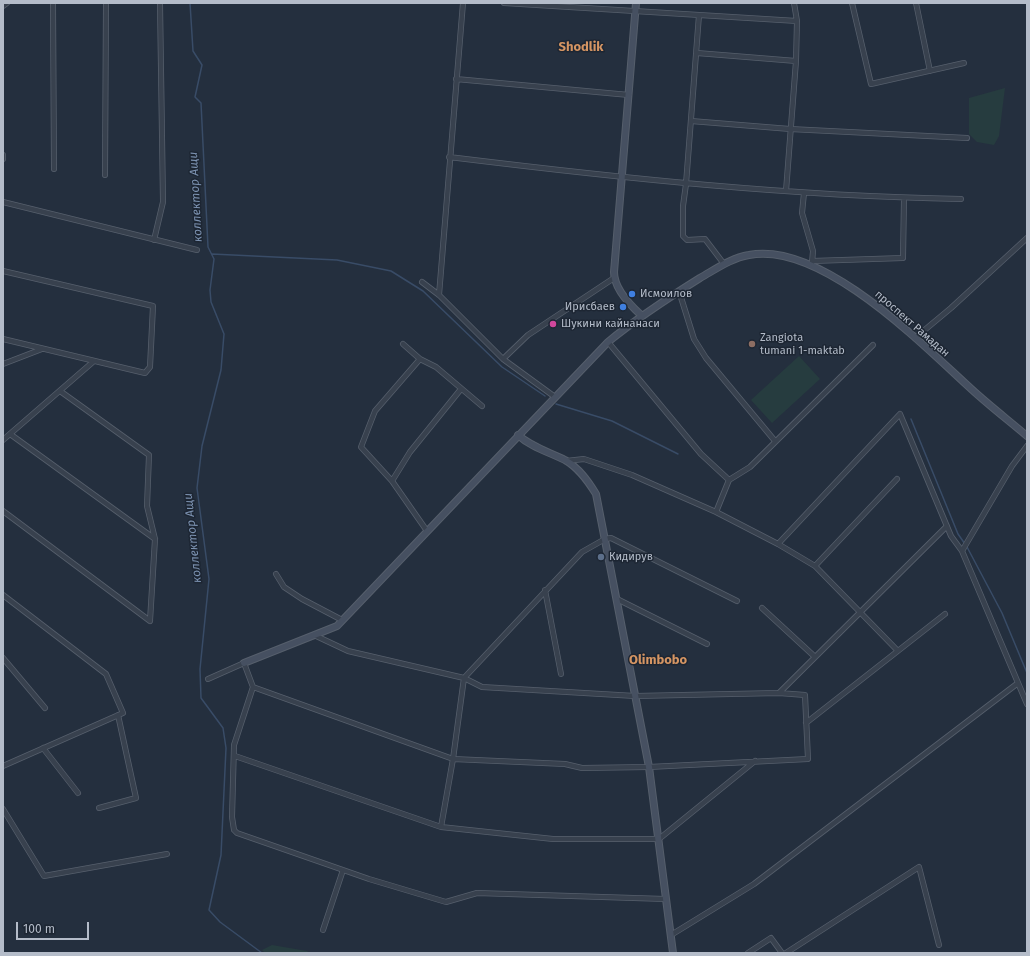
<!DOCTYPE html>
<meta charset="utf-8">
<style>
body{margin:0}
#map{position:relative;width:1030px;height:956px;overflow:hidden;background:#242f3e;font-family:"Fira Sans",sans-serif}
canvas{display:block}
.frame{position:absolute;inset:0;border:4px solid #b4bcc9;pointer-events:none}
.scale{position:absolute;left:16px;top:922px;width:73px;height:18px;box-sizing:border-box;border:2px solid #b4bcc9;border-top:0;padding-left:5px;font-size:12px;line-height:14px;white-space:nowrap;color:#b4bcc9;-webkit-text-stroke:3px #1d2633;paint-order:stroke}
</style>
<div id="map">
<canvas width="1030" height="956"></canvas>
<div class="frame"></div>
<div class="scale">100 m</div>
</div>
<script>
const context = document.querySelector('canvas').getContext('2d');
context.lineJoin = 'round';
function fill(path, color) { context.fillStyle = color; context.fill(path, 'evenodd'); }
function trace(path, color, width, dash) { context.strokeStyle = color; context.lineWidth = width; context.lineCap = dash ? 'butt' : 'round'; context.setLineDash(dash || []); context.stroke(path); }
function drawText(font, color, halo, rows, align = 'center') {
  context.font = font + ' "Fira Sans",sans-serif'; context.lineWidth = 3; context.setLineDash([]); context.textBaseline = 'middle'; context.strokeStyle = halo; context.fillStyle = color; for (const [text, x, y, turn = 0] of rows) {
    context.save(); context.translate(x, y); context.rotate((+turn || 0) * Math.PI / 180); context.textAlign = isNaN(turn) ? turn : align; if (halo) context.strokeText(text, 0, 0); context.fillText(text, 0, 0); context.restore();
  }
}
fill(new Path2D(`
 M 1005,88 L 999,136 L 994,145 L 977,142 L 969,134 L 969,98 Z
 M 799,356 L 820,379 L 772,423 L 751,400 Z
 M 272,945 L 307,951 L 309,953 L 265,953 L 262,950 Z`), '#263c3f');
trace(new Path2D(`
 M 190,3 L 193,51 L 202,65 L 195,97 L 201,103 L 208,247 L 214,259 L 210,290 L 211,302 L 224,334 L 221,370 L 202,446 L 197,488 L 209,579 L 200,669 L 201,698 L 223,728 L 226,748 L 221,855 L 209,910 L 220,922 L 262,953
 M 212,254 L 337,260 L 391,271 L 423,291 L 502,367 L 545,396
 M 556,404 L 612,421 L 678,454
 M 911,419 L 958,534 L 965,544
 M 967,547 L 1002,613 L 1027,673`), '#394c67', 1.5);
const street = new Path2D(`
 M 53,3 L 54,169
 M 504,3 L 797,21
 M 852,3 L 871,84 L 964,63
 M 916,3 L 930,71
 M 3,6 L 7,3
 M 699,15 L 686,184 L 683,206 L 683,236 L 687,240 L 705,239 L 724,264
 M 697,53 L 796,61
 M 456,79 L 629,95
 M 691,121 L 790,129 L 967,138
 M 3,155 L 3,159
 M 449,157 C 620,178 789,196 961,199
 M 105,175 L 106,3
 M 786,191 L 796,61 L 797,21 L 794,3
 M 804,193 L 802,213 L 813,251 L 812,263
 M 3,202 L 197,250
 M 154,240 L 163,202 L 160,3
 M 812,261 L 903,258 L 904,198
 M 3,271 L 153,306 L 150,367 L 145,373 L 3,339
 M 422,282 L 439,295 L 503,359 L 555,397
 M 679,291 L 694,339 L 706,358 L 775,441
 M 439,295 L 463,3
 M 915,338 L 951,308 L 1027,238
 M 608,342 L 701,454 L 729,480
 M 403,344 L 420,359 L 436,367 L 482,406
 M 420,359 L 375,411 L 361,447 L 392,481 L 427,531
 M 503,359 L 528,335 L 614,278
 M 3,364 L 42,349
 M 60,391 L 149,455 L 147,506 L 155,539 L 150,621
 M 10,434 L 155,539
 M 3,440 L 94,361
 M 566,461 L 584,459 L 632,475 L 716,512 L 778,544 L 815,566 L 897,650
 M 392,481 L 410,452 L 461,389
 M 3,511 L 150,621
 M 716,512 L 729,480 L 750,467 L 873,345
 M 778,544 L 900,414 L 951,536 L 962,551 L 1027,704
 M 962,551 L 1012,466 L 1027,446
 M 815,566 L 897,479
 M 276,574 L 284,587 L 302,599 L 342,620
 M 545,590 L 561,674
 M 3,595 L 106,674 L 123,713 L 3,766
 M 617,599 L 707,644
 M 762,608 L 814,656
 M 3,658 L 45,708
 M 208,679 L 244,663 L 253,687 L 234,745 L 232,817 L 234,830 L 237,833 L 369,879 L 446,902 L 477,893 L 665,899
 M 253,687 L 453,759 L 565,764 L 582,768 L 649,767 L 808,759 L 805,695 L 779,693 L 635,696 L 482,687 L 464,678 L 348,651 L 314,635
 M 779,693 L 947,526
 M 806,723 L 945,614
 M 43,748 L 78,793
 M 235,756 L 441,827 L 553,839 L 659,839 L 755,761
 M 99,808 L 136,798 L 118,715
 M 3,809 L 44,876 L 167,854
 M 441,827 L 453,759 L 464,678 L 582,552 L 605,539 L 611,538 L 737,601
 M 323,930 L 343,870
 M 671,935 L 754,884 L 1018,683
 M 748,953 L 771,938 L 782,953
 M 786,953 L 919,867 L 939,945`);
const secondary = new Path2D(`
 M 636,3 L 614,272 C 614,288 630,305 641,315
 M 518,435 C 531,447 549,452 565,460 C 579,468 588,481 596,494 L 649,767 L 673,953
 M 244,663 L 337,626 L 608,342 C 637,318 668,298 700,278 C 716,269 731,258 749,255 C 820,241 919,341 967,385 C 986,403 1007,419 1027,436`);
trace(street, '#565f6c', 6);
trace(secondary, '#565f6c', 8);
trace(street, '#38414e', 4.5);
trace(secondary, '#465061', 6);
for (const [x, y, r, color] of [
 [632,294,4,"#3f7fe0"],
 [623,307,4,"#3f7fe0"],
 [553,324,4,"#d1479c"],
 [752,344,4,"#8d6e63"],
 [601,557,4,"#5c6f8a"]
]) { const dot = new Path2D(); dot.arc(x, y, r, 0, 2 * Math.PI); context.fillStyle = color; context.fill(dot); trace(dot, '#1d2633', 1.5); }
drawText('11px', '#b4bcc9', '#1d2633', [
 ["Исмоилов",640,294],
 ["Ирисбаев",615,307,"right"],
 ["Шукини кайнанаси",561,324],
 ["Zangiota",760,338],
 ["tumani 1-maktab",760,351],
 ["Кидирув",609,557]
], 'left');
drawText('11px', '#b4bcc9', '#1d2633', [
 ["проспект Рамадан",912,324,41]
]);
drawText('italic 12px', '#7c92b1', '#1d2633', [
 ["коллектор Ащи",196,197,-93],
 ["коллектор Ащи",193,538,-96]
]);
drawText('bold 13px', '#d59563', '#1d2633', [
 ["Shodlik",581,47],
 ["Olimbobo",658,660]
]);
</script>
